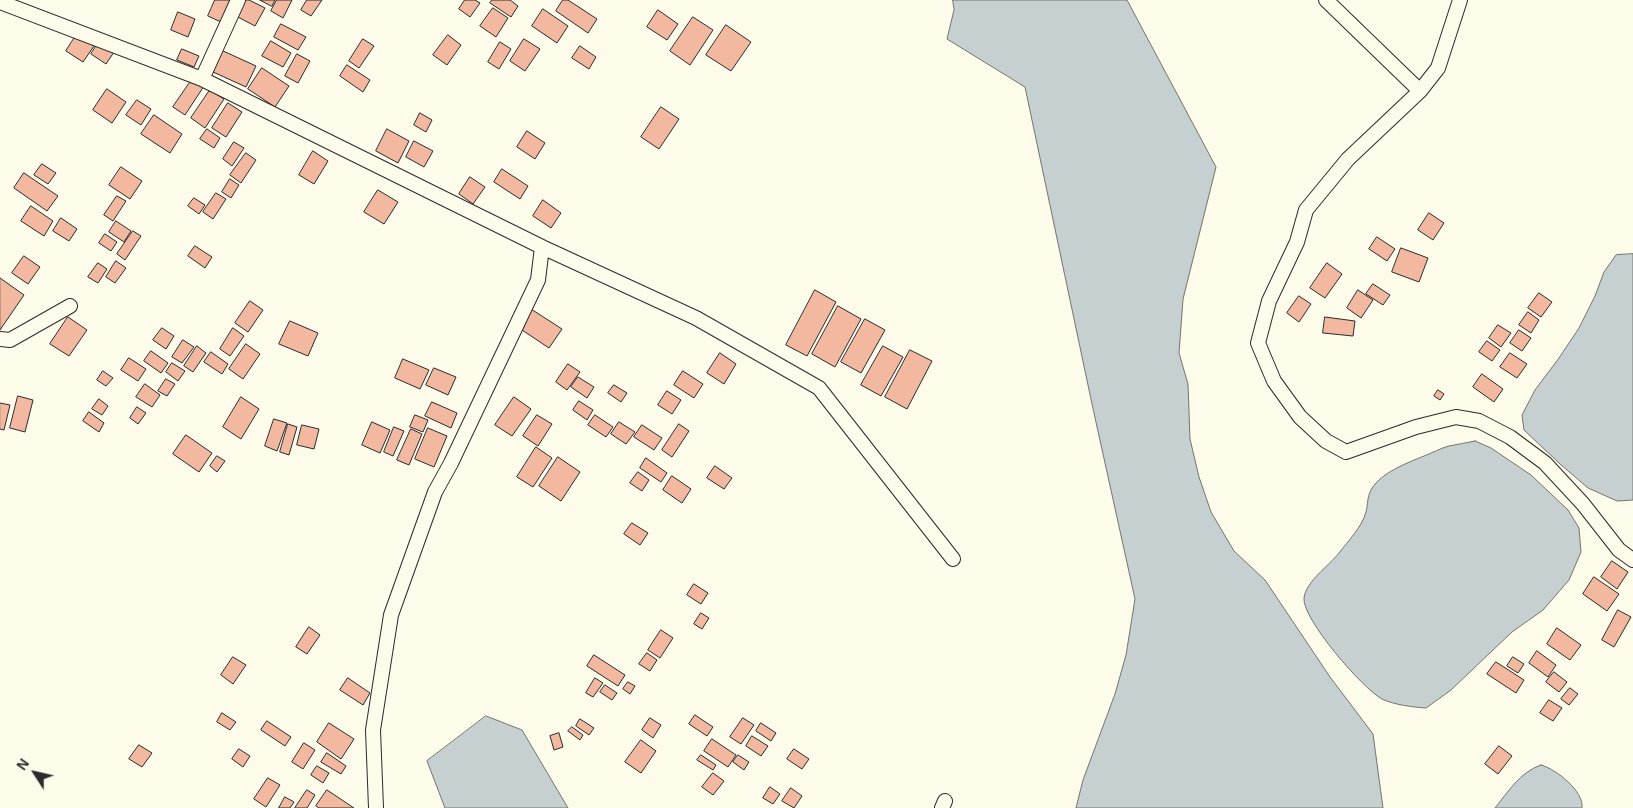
<!DOCTYPE html>
<style>
body{margin:0}
#map{position:relative;width:1633px;height:808px;overflow:hidden;background:#fdfbea;font-family:Arial,sans-serif}
canvas{display:block}
.north{position:absolute;left:10px;top:748px;width:50px;height:50px;-webkit-text-stroke:4px #fdfbea;paint-order:stroke;rotate:305deg;font-size:14px;font-weight:700;line-height:20px;text-align:center;color:#2b2b2b}
.north::after{content:'';display:block;margin:auto;width:18px;height:22px;background:#2b2b2b;clip-path:polygon(50% 0,100% 100%,50% 72%,0 100%)}
</style>
<div id="map">
<canvas width="1633" height="808"></canvas>
<div class="north">N</div>
</div>
<script>
const context = document.querySelector('canvas').getContext('2d');
context.lineJoin = 'round';
function fill(path, color) { context.fillStyle = color; context.fill(path, 'evenodd'); }
function trace(path, color, width, dash) { context.strokeStyle = color; context.lineWidth = width; context.lineCap = dash ? 'butt' : 'round'; context.setLineDash(dash || []); context.stroke(path); }
const water = new Path2D(`
 M 953,0 L 1127,0 L 1216,167 L 1183,299 L 1179,353 L 1188,384 L 1190,439 L 1199,477 L 1211,512 L 1234,551 L 1265,580 L 1330,677 L 1373,734 L 1383,808 L 1076,808 L 1083,780 L 1115,694 L 1126,655 L 1135,599 L 1092,404 L 1025,87 L 947,39 L 954,10 Z
 M 1633,254 L 1633,500 L 1617,501 L 1588,488 L 1560,464 L 1524,430 L 1522,415 L 1535,390 L 1559,358 L 1579,328 L 1595,296 L 1604,272 L 1616,255 Z
 M 1475,441 L 1491,448 L 1531,475 L 1568,510 L 1579,528 L 1581,552 L 1569,580 L 1543,610 L 1512,632 L 1451,690 L 1426,708 C 1412,707 1395,705 1382,699 C 1363,689 1302,619 1304,598 C 1306,581 1329,566 1339,553 C 1348,541 1362,527 1366,512 C 1368,505 1367,497 1371,490 C 1380,473 1407,463 1424,456 C 1432,453 1441,448 1449,446 C 1458,444 1467,443 1475,441 Z
 M 486,716 L 522,730 L 568,808 L 445,808 L 427,761 Z
 M 1541,765 C 1556,769 1584,791 1582,808 L 1495,808 C 1508,792 1520,772 1541,765 Z`);
fill(water, '#c7d0d0');
trace(water, '#74746e', 1);
const building = new Path2D(`
 M 215,0 L 230,0 L 221,22 L 208,16 Z
 M 245,0 L 249,0 L 265,8 L 255,26 L 236,16 Z
 M 260,0 L 275,0 L 272,6 Z
 M 277,0 L 292,0 L 283,18 L 271,11 Z
 M 307,0 L 322,0 L 311,16 L 301,10 Z
 M 465,0 L 475,0 L 480,3 L 470,17 L 459,9 Z
 M 492,0 L 510,0 L 518,6 L 511,17 L 490,3 Z
 M 563,0 L 568,0 L 597,19 L 588,33 L 556,11 Z
 M 493,8 L 508,18 L 496,37 L 480,26 Z
 M 543,9 L 568,26 L 557,43 L 532,26 Z
 M 658,10 L 678,24 L 667,40 L 647,27 Z
 M 178,12 L 195,19 L 188,37 L 171,30 Z
 M 693,17 L 713,30 L 690,65 L 670,51 Z
 M 281,24 L 306,37 L 298,50 L 274,37 Z
 M 726,25 L 751,42 L 731,71 L 706,55 Z
 M 77,34 L 94,46 L 83,62 L 66,51 Z
 M 448,35 L 461,45 L 447,65 L 433,55 Z
 M 363,39 L 374,46 L 359,68 L 349,61 Z
 M 524,39 L 540,49 L 525,71 L 510,61 Z
 M 271,41 L 291,53 L 283,67 L 262,56 Z
 M 99,42 L 114,52 L 106,64 L 91,54 Z
 M 500,42 L 511,49 L 499,69 L 488,62 Z
 M 580,46 L 596,57 L 589,69 L 572,58 Z
 M 182,49 L 199,56 L 194,67 L 177,60 Z
 M 221,50 L 256,66 L 246,87 L 211,71 Z
 M 297,54 L 310,61 L 298,83 L 285,76 Z
 M 347,65 L 370,80 L 363,92 L 340,76 Z
 M 262,68 L 289,86 L 275,107 L 248,89 Z
 M 193,78 L 204,86 L 185,115 L 173,107 Z
 M 107,89 L 126,102 L 112,123 L 93,110 Z
 M 210,90 L 224,99 L 205,128 L 191,118 Z
 M 137,100 L 151,109 L 141,125 L 126,115 Z
 M 228,103 L 242,112 L 226,137 L 212,128 Z
 M 661,107 L 679,119 L 659,149 L 641,137 Z
 M 420,113 L 432,120 L 426,132 L 414,125 Z
 M 154,115 L 182,134 L 170,153 L 141,134 Z
 M 207,129 L 220,138 L 214,148 L 200,139 Z
 M 387,129 L 409,141 L 398,163 L 376,151 Z
 M 527,131 L 545,143 L 535,159 L 517,147 Z
 M 414,141 L 433,151 L 424,167 L 406,157 Z
 M 234,142 L 244,148 L 232,166 L 223,159 Z
 M 313,151 L 328,161 L 314,184 L 299,175 Z
 M 246,153 L 256,160 L 241,183 L 230,175 Z
 M 42,164 L 56,173 L 48,184 L 34,175 Z
 M 121,167 L 142,181 L 130,199 L 109,185 Z
 M 502,169 L 528,186 L 520,199 L 494,182 Z
 M 24,173 L 58,196 L 47,211 L 14,188 Z
 M 470,177 L 485,187 L 473,204 L 459,194 Z
 M 230,179 L 239,185 L 231,198 L 222,192 Z
 M 378,190 L 398,202 L 384,224 L 364,212 Z
 M 216,193 L 226,199 L 213,219 L 203,212 Z
 M 117,196 L 126,201 L 113,221 L 104,215 Z
 M 194,198 L 205,205 L 199,214 L 188,206 Z
 M 543,200 L 561,213 L 551,228 L 533,216 Z
 M 31,206 L 53,221 L 44,236 L 21,221 Z
 M 1429,213 L 1444,223 L 1433,240 L 1418,230 Z
 M 61,218 L 77,229 L 69,241 L 53,231 Z
 M 116,221 L 131,231 L 124,242 L 109,232 Z
 M 133,231 L 141,236 L 125,260 L 117,254 Z
 M 105,234 L 117,242 L 111,251 L 99,243 Z
 M 1377,237 L 1395,249 L 1387,261 L 1369,249 Z
 M 195,246 L 212,257 L 205,268 L 188,256 Z
 M 1401,248 L 1428,258 L 1419,282 L 1392,272 Z
 M 24,256 L 40,267 L 28,284 L 12,273 Z
 M 116,261 L 126,268 L 115,283 L 106,277 Z
 M 98,263 L 107,269 L 98,283 L 88,277 Z
 M 1327,263 L 1342,274 L 1325,298 L 1310,288 Z
 M 0,278 L 24,295 L 0,330 Z
 M 1373,284 L 1390,295 L 1383,305 L 1366,294 Z
 M 815,290 L 836,302 L 807,356 L 786,345 Z
 M 1358,290 L 1373,300 L 1361,318 L 1347,308 Z
 M 1539,293 L 1552,302 L 1541,317 L 1528,308 Z
 M 1299,296 L 1311,304 L 1299,322 L 1287,313 Z
 M 250,301 L 263,310 L 248,332 L 235,323 Z
 M 838,306 L 861,319 L 835,367 L 812,354 Z
 M 531,309 L 562,329 L 549,348 L 519,328 Z
 M 1528,312 L 1539,320 L 1531,333 L 1519,325 Z
 M 68,317 L 87,330 L 69,356 L 50,344 Z
 M 1325,317 L 1355,321 L 1353,336 L 1323,333 Z
 M 865,319 L 885,330 L 861,373 L 841,362 Z
 M 290,321 L 318,333 L 308,356 L 279,344 Z
 M 1498,325 L 1511,333 L 1501,347 L 1489,338 Z
 M 162,328 L 174,336 L 166,349 L 153,340 Z
 M 233,328 L 244,336 L 230,356 L 220,349 Z
 M 1519,330 L 1531,338 L 1522,351 L 1510,343 Z
 M 183,340 L 194,347 L 182,363 L 172,357 Z
 M 1487,341 L 1500,350 L 1492,361 L 1479,352 Z
 M 246,344 L 260,354 L 243,379 L 229,369 Z
 M 197,346 L 206,353 L 193,372 L 184,366 Z
 M 883,346 L 903,357 L 881,396 L 861,385 Z
 M 910,350 L 932,361 L 907,409 L 885,397 Z
 M 151,351 L 168,363 L 161,373 L 144,361 Z
 M 211,352 L 228,364 L 222,374 L 204,362 Z
 M 720,353 L 736,364 L 724,384 L 707,373 Z
 M 1510,353 L 1527,364 L 1517,378 L 1500,367 Z
 M 129,358 L 146,369 L 138,381 L 121,370 Z
 M 403,359 L 429,370 L 420,389 L 395,378 Z
 M 172,363 L 185,371 L 178,381 L 166,372 Z
 M 568,364 L 580,372 L 567,390 L 556,382 Z
 M 434,368 L 456,377 L 448,395 L 426,385 Z
 M 103,371 L 113,378 L 106,386 L 97,380 Z
 M 683,371 L 703,384 L 694,398 L 674,385 Z
 M 1482,374 L 1503,389 L 1494,402 L 1473,387 Z
 M 578,377 L 594,387 L 587,398 L 571,387 Z
 M 166,379 L 175,384 L 167,396 L 158,391 Z
 M 145,384 L 160,395 L 152,407 L 136,397 Z
 M 614,385 L 627,393 L 621,402 L 608,393 Z
 M 1438,390 L 1444,394 L 1440,400 L 1434,396 Z
 M 667,391 L 681,400 L 672,414 L 658,405 Z
 M 18,396 L 33,400 L 25,432 L 10,428 Z
 M 241,397 L 259,409 L 241,439 L 223,427 Z
 M 514,397 L 531,409 L 512,436 L 495,425 Z
 M 99,399 L 108,406 L 102,415 L 92,409 Z
 M 579,401 L 593,410 L 587,420 L 573,410 Z
 M 432,402 L 457,413 L 451,428 L 425,416 Z
 M 0,403 L 10,405 L 4,430 L 0,429 Z
 M 137,407 L 146,413 L 138,424 L 130,418 Z
 M 89,412 L 104,423 L 99,432 L 83,421 Z
 M 415,415 L 428,420 L 423,432 L 410,427 Z
 M 537,415 L 552,424 L 538,446 L 523,436 Z
 M 595,415 L 613,427 L 606,437 L 588,425 Z
 M 274,419 L 287,423 L 277,451 L 265,446 Z
 M 372,422 L 390,430 L 380,453 L 362,445 Z
 M 619,422 L 635,432 L 626,444 L 611,434 Z
 M 288,424 L 297,427 L 289,455 L 280,452 Z
 M 679,424 L 689,431 L 672,457 L 662,450 Z
 M 302,425 L 319,429 L 314,449 L 297,445 Z
 M 642,425 L 662,438 L 654,450 L 634,437 Z
 M 394,427 L 404,431 L 393,456 L 384,452 Z
 M 428,428 L 447,436 L 434,467 L 415,459 Z
 M 411,429 L 422,434 L 409,465 L 397,460 Z
 M 186,435 L 212,453 L 199,472 L 173,454 Z
 M 536,447 L 552,458 L 533,487 L 517,477 Z
 M 217,456 L 225,461 L 217,472 L 210,466 Z
 M 558,457 L 580,472 L 561,501 L 539,486 Z
 M 646,458 L 667,473 L 661,482 L 640,468 Z
 M 715,466 L 732,478 L 724,489 L 707,478 Z
 M 638,472 L 649,480 L 642,491 L 630,483 Z
 M 672,476 L 691,489 L 682,503 L 663,490 Z
 M 632,523 L 648,533 L 640,545 L 624,534 Z
 M 1612,561 L 1628,572 L 1617,589 L 1601,577 Z
 M 1594,577 L 1619,594 L 1607,611 L 1583,594 Z
 M 694,584 L 708,593 L 701,604 L 687,595 Z
 M 1618,610 L 1631,617 L 1614,647 L 1602,640 Z
 M 701,613 L 709,618 L 702,629 L 694,624 Z
 M 309,627 L 320,635 L 307,654 L 296,647 Z
 M 1557,628 L 1581,645 L 1570,660 L 1547,644 Z
 M 661,630 L 673,638 L 660,658 L 648,650 Z
 M 1537,651 L 1556,665 L 1548,677 L 1529,663 Z
 M 647,653 L 657,660 L 650,671 L 639,664 Z
 M 594,655 L 625,675 L 618,686 L 587,666 Z
 M 233,657 L 246,665 L 233,684 L 221,675 Z
 M 1513,657 L 1524,664 L 1518,673 L 1507,666 Z
 M 1496,662 L 1524,680 L 1516,693 L 1487,674 Z
 M 1554,672 L 1567,682 L 1559,692 L 1546,682 Z
 M 348,678 L 370,693 L 363,705 L 340,690 Z
 M 595,678 L 603,683 L 593,697 L 586,693 Z
 M 628,682 L 635,686 L 630,694 L 623,689 Z
 M 605,685 L 617,693 L 612,700 L 600,692 Z
 M 1570,688 L 1578,694 L 1569,705 L 1561,699 Z
 M 1549,700 L 1562,708 L 1553,721 L 1540,713 Z
 M 222,713 L 236,722 L 230,730 L 217,722 Z
 M 695,715 L 713,727 L 707,736 L 689,724 Z
 M 650,718 L 661,725 L 653,738 L 642,730 Z
 M 743,718 L 754,725 L 741,744 L 730,737 Z
 M 580,719 L 594,728 L 589,735 L 576,726 Z
 M 267,721 L 291,737 L 285,746 L 261,730 Z
 M 329,723 L 354,739 L 341,759 L 317,742 Z
 M 761,723 L 776,733 L 771,741 L 756,731 Z
 M 572,727 L 583,735 L 580,740 L 568,731 Z
 M 559,733 L 563,747 L 554,750 L 550,736 Z
 M 752,736 L 768,746 L 761,756 L 746,746 Z
 M 712,739 L 736,755 L 728,767 L 704,751 Z
 M 641,740 L 656,751 L 641,773 L 625,762 Z
 M 304,743 L 315,750 L 303,769 L 292,762 Z
 M 139,745 L 152,753 L 142,767 L 129,759 Z
 M 1499,746 L 1512,756 L 1498,774 L 1485,764 Z
 M 239,749 L 250,756 L 243,767 L 232,759 Z
 M 794,749 L 809,759 L 802,769 L 787,759 Z
 M 327,753 L 346,766 L 341,774 L 321,762 Z
 M 701,755 L 716,765 L 713,770 L 697,760 Z
 M 738,755 L 749,762 L 744,770 L 733,762 Z
 M 317,766 L 329,773 L 323,783 L 311,775 Z
 M 713,773 L 724,781 L 713,795 L 702,787 Z
 M 268,778 L 280,785 L 266,807 L 254,799 Z
 M 770,787 L 780,794 L 773,804 L 763,798 Z
 M 791,788 L 802,796 L 794,808 L 782,801 Z
 M 307,790 L 315,795 L 307,808 L 295,808 Z
 M 327,790 L 354,808 L 319,808 L 316,806 Z
 M 285,797 L 294,802 L 290,808 L 279,808 Z`);
fill(building, '#f2b8a0');
trace(building, '#2b2b2b', 1);
const minor = new Path2D(`
 M 1326,0 L 1420,91 L 1348,159 L 1306,210 L 1297,242 L 1269,301 L 1258,343 L 1274,381 L 1300,417 L 1326,441 L 1346,452 L 1416,427 L 1456,417 L 1479,421 L 1510,437 L 1545,463 L 1583,504 L 1619,550 L 1633,560
 M 0,2 L 202,79 L 542,247 L 538,280 L 451,463 L 435,492 L 391,615 L 373,730 L 376,808
 M 202,79 L 238,0
 M 1420,91 L 1438,68 L 1460,0
 M 542,247 L 696,318 L 819,388 L 953,559
 M 0,339 L 10,340 L 70,306
 M 942,808 L 945,801`);
trace(minor, '#2b2b2b', 16);
trace(minor, '#fdfbea', 14);
</script>
